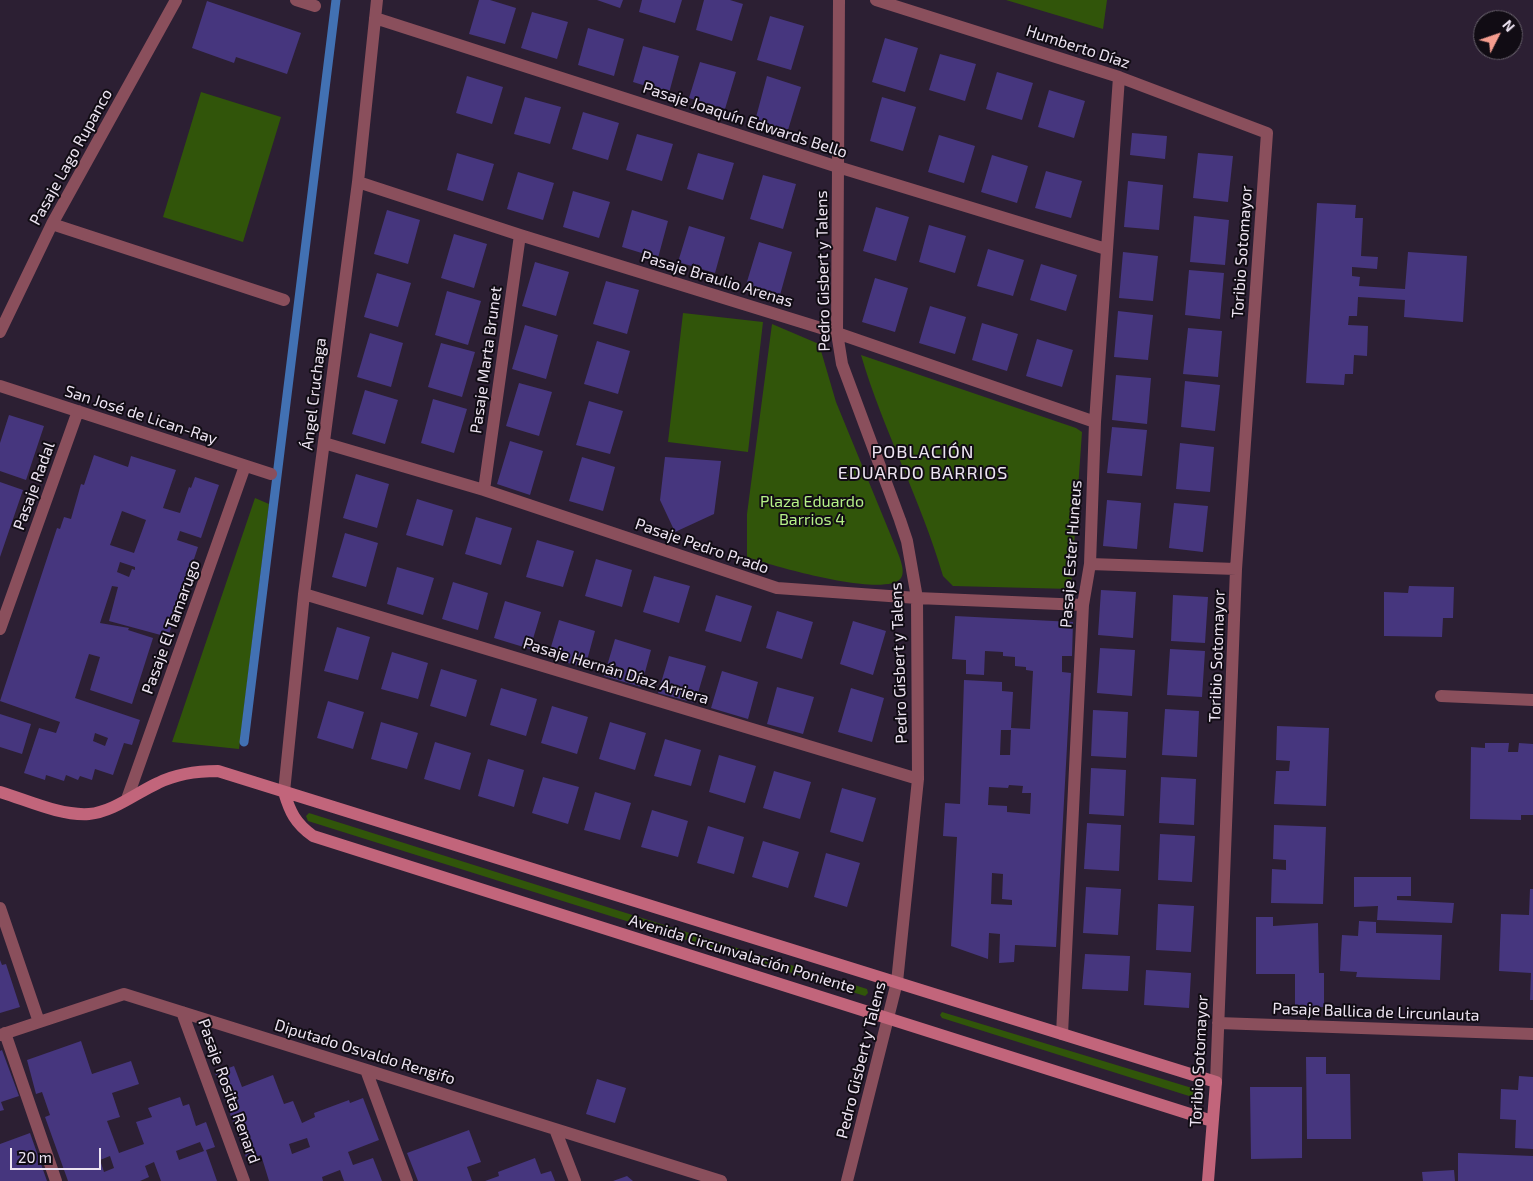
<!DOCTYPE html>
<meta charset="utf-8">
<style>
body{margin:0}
#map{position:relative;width:1533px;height:1181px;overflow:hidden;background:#2c1f33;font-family:"Exo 2",sans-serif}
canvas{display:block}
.north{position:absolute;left:1473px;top:10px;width:50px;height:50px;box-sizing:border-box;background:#110c14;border:1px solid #69626d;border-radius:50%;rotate:49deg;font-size:14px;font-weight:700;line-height:20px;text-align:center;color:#ede4f2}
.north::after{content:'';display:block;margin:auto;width:18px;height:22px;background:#f59d8f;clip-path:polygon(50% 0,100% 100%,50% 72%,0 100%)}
.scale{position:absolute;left:10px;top:1148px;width:91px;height:22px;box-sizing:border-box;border:2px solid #ede4f2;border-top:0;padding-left:6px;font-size:15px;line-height:18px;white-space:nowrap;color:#ede4f2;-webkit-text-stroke:4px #110c14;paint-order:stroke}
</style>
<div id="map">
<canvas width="1533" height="1181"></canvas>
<div class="north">N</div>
<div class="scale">20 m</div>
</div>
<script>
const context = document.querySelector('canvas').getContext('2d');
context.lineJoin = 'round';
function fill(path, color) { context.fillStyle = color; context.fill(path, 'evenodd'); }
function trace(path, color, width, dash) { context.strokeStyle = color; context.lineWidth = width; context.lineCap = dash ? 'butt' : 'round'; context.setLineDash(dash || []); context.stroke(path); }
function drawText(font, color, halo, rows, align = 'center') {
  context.font = font + ' "Exo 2",sans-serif'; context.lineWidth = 4; context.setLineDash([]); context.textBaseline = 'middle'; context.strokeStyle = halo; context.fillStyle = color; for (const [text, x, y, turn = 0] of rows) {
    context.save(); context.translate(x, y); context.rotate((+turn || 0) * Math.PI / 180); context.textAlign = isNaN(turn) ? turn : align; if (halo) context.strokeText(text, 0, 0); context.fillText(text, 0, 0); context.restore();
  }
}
fill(new Path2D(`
 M 1006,0 L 1107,0 L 1103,29 Z
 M 201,92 L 281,117 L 243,242 L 163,217 Z
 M 683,313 L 763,322 L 748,452 L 668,442 Z
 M 772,324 L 819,344 L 836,402 L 896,548 C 899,556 906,571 901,578 C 885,599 770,565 747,557 L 747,514 Z
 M 861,355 L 1076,428 L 1082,432 L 1071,589 L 953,586 L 943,576 C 921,500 883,430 861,355 Z
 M 255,498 L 269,504 L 239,749 L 172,742 Z
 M 309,813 L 867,989 L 868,993 L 865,996 L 308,821 L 306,816 Z
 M 942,1012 L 1192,1088 L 1195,1094 L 1189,1096 L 942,1018 L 940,1015 Z`), '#31550a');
trace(new Path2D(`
 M 244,742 L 336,0`), '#4271b3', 9);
fill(new Path2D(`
 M 479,0 L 490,0 L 516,8 L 505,44 L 469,34 Z
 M 597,0 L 623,0 L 620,8 Z
 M 642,0 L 682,0 L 675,23 L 639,12 Z
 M 704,0 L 730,0 L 743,4 L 732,41 L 696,30 Z
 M 207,1 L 301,33 L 287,74 L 236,57 L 234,63 L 192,48 Z
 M 532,12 L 568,22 L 557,59 L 521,48 Z
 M 770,16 L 804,26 L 791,70 L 757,60 Z
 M 588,28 L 624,39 L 614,76 L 578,65 Z
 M 885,38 L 918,48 L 905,92 L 872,82 Z
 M 643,46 L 679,56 L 669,93 L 633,82 Z
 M 940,54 L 976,64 L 965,101 L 929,90 Z
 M 700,62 L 736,72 L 725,109 L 689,98 Z
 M 997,72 L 1033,83 L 1022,120 L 986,109 Z
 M 467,76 L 503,87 L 492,124 L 456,113 Z
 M 767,76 L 801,87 L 788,130 L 755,121 Z
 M 1049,90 L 1085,101 L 1074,138 L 1038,127 Z
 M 525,97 L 561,107 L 550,144 L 514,134 Z
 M 882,97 L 916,107 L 903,151 L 870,141 Z
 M 583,112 L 619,123 L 608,160 L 572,149 Z
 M 1132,133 L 1167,136 L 1165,159 L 1130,155 Z
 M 637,134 L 673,144 L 662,181 L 626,170 Z
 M 939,135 L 975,146 L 964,183 L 928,172 Z
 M 457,153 L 494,164 L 483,201 L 447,190 Z
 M 698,153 L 734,163 L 723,200 L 687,189 Z
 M 1198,153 L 1233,156 L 1228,202 L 1193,198 Z
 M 992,155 L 1028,166 L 1017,203 L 981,192 Z
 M 1046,171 L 1082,181 L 1071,218 L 1035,208 Z
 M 518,172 L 554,183 L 543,220 L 507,209 Z
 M 763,175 L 796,184 L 783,229 L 750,219 Z
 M 1128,181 L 1163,185 L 1159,230 L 1124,227 Z
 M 573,191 L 610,202 L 599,238 L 563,227 Z
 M 1317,203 L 1356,205 L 1355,218 L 1363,218 L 1361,256 L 1378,257 L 1377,269 L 1352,267 L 1352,276 L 1360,277 L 1359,286 L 1405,289 L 1408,252 L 1467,256 L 1463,322 L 1404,317 L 1405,300 L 1358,297 L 1357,316 L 1349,316 L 1348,325 L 1368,326 L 1367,356 L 1354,355 L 1353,374 L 1345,374 L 1344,385 L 1306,383 Z
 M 876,207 L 909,217 L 896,261 L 863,251 Z
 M 387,210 L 420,220 L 408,264 L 374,254 Z
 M 632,210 L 668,221 L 658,258 L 622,247 Z
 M 1194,216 L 1229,220 L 1225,265 L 1190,262 Z
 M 929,225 L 966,236 L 955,273 L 919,262 Z
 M 689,226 L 725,237 L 715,273 L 678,262 Z
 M 454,234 L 487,244 L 474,288 L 441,278 Z
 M 759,242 L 792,252 L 780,295 L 746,285 Z
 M 988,249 L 1024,260 L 1013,296 L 977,286 Z
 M 1123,252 L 1158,256 L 1153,301 L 1119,298 Z
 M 535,262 L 569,272 L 556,316 L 522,306 Z
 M 1041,264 L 1077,275 L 1066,311 L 1030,300 Z
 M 1189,270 L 1224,273 L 1220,319 L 1185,315 Z
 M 377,273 L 411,283 L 398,327 L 364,317 Z
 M 875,278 L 908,288 L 895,332 L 862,322 Z
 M 606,281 L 639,290 L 627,334 L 593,324 Z
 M 447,291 L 481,301 L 468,345 L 435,335 Z
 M 930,306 L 966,317 L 955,354 L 919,343 Z
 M 1118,311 L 1153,315 L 1148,360 L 1114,357 Z
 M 982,323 L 1018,334 L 1007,371 L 972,360 Z
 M 525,325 L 558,335 L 546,379 L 512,369 Z
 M 1188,328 L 1222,331 L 1218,377 L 1183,374 Z
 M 370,333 L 403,343 L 391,387 L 357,377 Z
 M 1037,339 L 1073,350 L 1062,387 L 1026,376 Z
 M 597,341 L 630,351 L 618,394 L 584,384 Z
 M 441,343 L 475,352 L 462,397 L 428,387 Z
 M 1116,375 L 1151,378 L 1147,424 L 1112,420 Z
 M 1185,381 L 1220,385 L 1215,431 L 1181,427 Z
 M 519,383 L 552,392 L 539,436 L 506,426 Z
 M 365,390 L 398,400 L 385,444 L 352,434 Z
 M 433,399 L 467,409 L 454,453 L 421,443 Z
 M 589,401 L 623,411 L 610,454 L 576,445 Z
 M 9,415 L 44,426 L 26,480 L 0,471 L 0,443 Z
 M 1112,427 L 1147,430 L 1142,476 L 1107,473 Z
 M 510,441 L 543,451 L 530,495 L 497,484 Z
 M 1180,443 L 1214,447 L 1210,492 L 1176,489 Z
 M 94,455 L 128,467 L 131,456 L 176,470 L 163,508 L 180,513 L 189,487 L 191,488 L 195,477 L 219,485 L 201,538 L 180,531 L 177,540 L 198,547 L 168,637 L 109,621 L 118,587 L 112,586 L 100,623 L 129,628 L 128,630 L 153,638 L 132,704 L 90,690 L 100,657 L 89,654 L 75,698 L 140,720 L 132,745 L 124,743 L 113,775 L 95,769 L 92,780 L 80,776 L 78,780 L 66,775 L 64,781 L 46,775 L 45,780 L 24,773 L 39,728 L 56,733 L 60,722 L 0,701 L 57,528 L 60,529 L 64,517 L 71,519 L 81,484 L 84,485 ZM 122,511 L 146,520 L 134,553 L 110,545 ZM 120,562 L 135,567 L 135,570 L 132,569 L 129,577 L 117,572 ZM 95,733 L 108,738 L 105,746 L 93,741 Z
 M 582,457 L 615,467 L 603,511 L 569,501 Z
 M 665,457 L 721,461 L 714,514 L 675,532 L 660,500 Z
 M 356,474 L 389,484 L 377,528 L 343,518 Z
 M 0,482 L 23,490 L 0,557 Z
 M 417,499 L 453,510 L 443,546 L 406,535 Z
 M 1107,500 L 1141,503 L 1137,549 L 1103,546 Z
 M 1174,503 L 1208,506 L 1203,552 L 1169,548 Z
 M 476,517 L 512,528 L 501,565 L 465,554 Z
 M 345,533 L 378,543 L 366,587 L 332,577 Z
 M 537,540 L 574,551 L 563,587 L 526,577 Z
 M 596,559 L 632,570 L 622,607 L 585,596 Z
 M 397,567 L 434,578 L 423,615 L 387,604 Z
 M 654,576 L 690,586 L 679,623 L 643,612 Z
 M 453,582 L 488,593 L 478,630 L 442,619 Z
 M 1409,586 L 1454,587 L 1453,618 L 1443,618 L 1442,637 L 1384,636 L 1384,592 L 1408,593 Z
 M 1101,590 L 1136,592 L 1133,638 L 1098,635 Z
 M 716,595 L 752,606 L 741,642 L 705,631 Z
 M 1173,595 L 1208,597 L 1205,643 L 1171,641 Z
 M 505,601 L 541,612 L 530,649 L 494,638 Z
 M 777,611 L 813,622 L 802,659 L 766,648 Z
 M 955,616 L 1073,622 L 1072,656 L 1062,656 L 1062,672 L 1071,673 L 1056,947 L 1015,945 L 1014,962 L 999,963 L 1000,934 L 989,933 L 988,959 L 951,946 L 957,837 L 943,836 L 945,803 L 960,804 L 964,680 L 1002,682 L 1002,691 L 1013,692 L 1011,728 L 1030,729 L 1033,671 L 1026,670 L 1026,667 L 1015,666 L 1015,657 L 1003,656 L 1003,652 L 985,651 L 984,675 L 966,674 L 966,660 L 952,659 ZM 1001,730 L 1011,730 L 1010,755 L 1000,755 ZM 1009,785 L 1023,786 L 1022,793 L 1031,793 L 1030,814 L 1007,812 L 1007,806 L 988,805 L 989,787 L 1008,788 ZM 992,873 L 1003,874 L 1002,899 L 1012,900 L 1012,905 L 991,904 Z
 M 559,620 L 595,631 L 585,668 L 548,657 Z
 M 853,621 L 886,631 L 873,675 L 840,664 Z
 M 337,627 L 370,637 L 358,680 L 324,671 Z
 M 615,639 L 651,650 L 641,687 L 604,676 Z
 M 1100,648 L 1135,650 L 1132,696 L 1097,693 Z
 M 1170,649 L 1205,651 L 1202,697 L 1167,695 Z
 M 392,652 L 428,663 L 418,699 L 381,689 Z
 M 669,656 L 706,666 L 695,703 L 658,693 Z
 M 441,669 L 477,680 L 466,717 L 430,706 Z
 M 722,671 L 758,682 L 748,719 L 711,708 Z
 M 777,687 L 814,697 L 803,734 L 767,724 Z
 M 501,688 L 537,699 L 526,736 L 490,725 Z
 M 851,688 L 884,698 L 872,742 L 838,732 Z
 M 328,701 L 364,712 L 353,749 L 317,738 Z
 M 552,706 L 588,717 L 577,754 L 541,743 Z
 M 1165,709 L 1199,711 L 1197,757 L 1162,755 Z
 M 1093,710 L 1128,712 L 1126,758 L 1091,756 Z
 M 0,714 L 31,724 L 22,754 L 0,747 Z
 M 381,722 L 418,733 L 407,769 L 371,759 Z
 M 610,722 L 646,733 L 635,770 L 599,759 Z
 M 1277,726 L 1329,728 L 1326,806 L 1274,804 L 1276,771 L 1289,771 L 1290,761 L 1276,760 Z
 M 665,739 L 701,750 L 691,786 L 654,776 Z
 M 435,742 L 471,753 L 460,790 L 424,779 Z
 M 1485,743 L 1509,743 L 1508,752 L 1518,752 L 1519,743 L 1533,744 L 1533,815 L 1521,815 L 1521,820 L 1470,819 L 1471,747 L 1485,748 Z
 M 719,755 L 756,766 L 745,803 L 709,792 Z
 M 488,759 L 524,770 L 514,807 L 478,796 Z
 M 1091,768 L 1126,770 L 1124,816 L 1089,814 Z
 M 774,771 L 811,782 L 800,819 L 763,808 Z
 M 543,777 L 579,787 L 568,824 L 532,813 Z
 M 1161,777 L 1196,779 L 1194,825 L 1159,823 Z
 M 842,788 L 876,798 L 863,842 L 830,832 Z
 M 595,792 L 631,803 L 620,840 L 584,830 Z
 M 652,810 L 688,821 L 678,857 L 641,847 Z
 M 1087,823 L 1121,825 L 1119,871 L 1084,869 Z
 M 1274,825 L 1326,827 L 1323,904 L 1271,903 L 1272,869 L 1286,870 L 1286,860 L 1273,859 Z
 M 708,826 L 744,837 L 734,874 L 697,863 Z
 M 1160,834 L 1195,836 L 1192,882 L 1158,880 Z
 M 763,841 L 799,852 L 788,888 L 752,877 Z
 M 826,853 L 860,863 L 847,907 L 814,897 Z
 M 1354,877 L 1411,877 L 1411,896 L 1397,896 L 1397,900 L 1454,903 L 1452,923 L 1377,920 L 1378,906 L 1354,907 Z
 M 1086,887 L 1121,889 L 1118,935 L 1083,933 Z
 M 1530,889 L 1533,889 L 1533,1000 L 1530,1000 L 1531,973 L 1499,971 L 1501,914 L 1529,915 Z
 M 1158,904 L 1194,906 L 1191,952 L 1156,950 Z
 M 1256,917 L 1273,917 L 1273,926 L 1318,923 L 1319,973 L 1324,973 L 1324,1007 L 1295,1007 L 1295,974 L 1256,974 Z
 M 1359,921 L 1376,922 L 1376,933 L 1442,935 L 1440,980 L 1356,977 L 1357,972 L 1340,971 L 1342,935 L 1358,936 Z
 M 1085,954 L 1130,956 L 1128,991 L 1082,989 Z
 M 0,960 L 2,965 L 6,964 L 20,1007 L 0,1013 Z
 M 1146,970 L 1191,973 L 1189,1008 L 1144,1005 Z
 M 81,1041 L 92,1074 L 131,1061 L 139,1084 L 112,1093 L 120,1117 L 107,1121 L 119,1153 L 144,1144 L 136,1122 L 152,1117 L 148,1108 L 180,1097 L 183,1106 L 189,1104 L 196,1126 L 206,1122 L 215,1147 L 206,1150 L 217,1181 L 161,1181 L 154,1162 L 145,1166 L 149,1177 L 140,1181 L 68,1181 L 45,1117 L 50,1115 L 42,1092 L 36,1094 L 27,1060 ZM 200,1142 L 204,1151 L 179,1160 L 176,1151 ZM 110,1156 L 114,1168 L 104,1172 L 100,1160 Z
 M 2,1050 L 19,1096 L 1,1102 L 4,1110 L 0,1111 L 0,1051 Z
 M 1306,1057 L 1326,1057 L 1326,1074 L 1350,1074 L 1351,1139 L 1307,1139 Z
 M 234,1066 L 242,1087 L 273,1075 L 284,1104 L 293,1101 L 302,1123 L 315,1117 L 314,1113 L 349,1100 L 350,1103 L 363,1098 L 379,1140 L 348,1152 L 353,1165 L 373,1158 L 382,1181 L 344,1181 L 340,1170 L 322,1177 L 323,1181 L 269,1181 L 261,1155 L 247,1160 L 215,1073 ZM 307,1138 L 310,1147 L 292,1154 L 289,1144 Z
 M 1519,1076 L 1533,1077 L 1533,1149 L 1515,1148 L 1516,1120 L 1500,1119 L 1501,1089 L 1518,1090 Z
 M 597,1079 L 626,1088 L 615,1123 L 586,1114 Z
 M 1250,1087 L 1302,1087 L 1302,1158 L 1251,1159 Z
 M 469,1130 L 481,1162 L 467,1167 L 472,1181 L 418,1181 L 407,1153 Z
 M 30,1133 L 47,1181 L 0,1181 L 0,1144 Z
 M 1458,1153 L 1533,1156 L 1533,1181 L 1458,1181 Z
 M 535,1158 L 541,1174 L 551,1171 L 555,1181 L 485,1181 L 499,1176 L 498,1172 Z
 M 1454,1170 L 1455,1181 L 1423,1181 L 1422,1172 Z
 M 627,1176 L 633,1181 L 613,1181 Z`), '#46367e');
trace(new Path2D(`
 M 296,0 L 315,6
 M 839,0 L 837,333 L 842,364 L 900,520 L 907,541 L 917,598 L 918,779 L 897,982 L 847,1181
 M 876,0 L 1119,77 L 1267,133 L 1236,569 L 1216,1082
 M 375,18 L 838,167 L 1106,249
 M 358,182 L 520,235 L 837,333 L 1095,422
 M 52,224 L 284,300
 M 0,332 L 52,224 L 176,0
 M 0,386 L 271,474
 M 324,443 L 484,490 L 777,588 L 917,598 L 1083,605
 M 484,490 L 520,235
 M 1090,564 L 1236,569
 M 304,594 L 918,779
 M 0,629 L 78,411
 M 1441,696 L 1533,700
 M 284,792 L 304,594 L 358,182 L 377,0
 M 127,799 L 245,466
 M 0,908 L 39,1022
 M 182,1012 L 244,1181
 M 1218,1023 L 1533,1034
 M 5,1033 L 56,1181
 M 1062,1034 L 1083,605 L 1090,564 L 1095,422 L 1119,77
 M 0,1035 L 124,994 L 721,1181
 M 366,1070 L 407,1181
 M 555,1129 L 575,1181`), '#8a4f5c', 12);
trace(new Path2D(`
 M 0,792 C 27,800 60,816 89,814 C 113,812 136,793 158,783 C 176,774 199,771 218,771 L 1216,1082 L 1208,1181
 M 284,792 C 290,812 295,823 313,836 L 1212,1121`), '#c2657b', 12);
drawText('16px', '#ede4f2', '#110c14', [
 ["Humberto Díaz",1078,47,18],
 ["Pasaje Joaquín Edwards Bello",745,120,18],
 ["Pasaje Lago Rupanco",71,157,-61],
 ["Toribio Sotomayor",1242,252,-86],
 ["Pedro Gisbert y Talens",823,271,-91],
 ["Pasaje Braulio Arenas",717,279,17],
 ["Pasaje Marta Brunet",486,360,-82],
 ["Ángel Cruchaga",314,394,-83],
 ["San José de Lican-Ray",141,415,18],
 ["Pasaje Radal",34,486,-70],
 ["Pasaje Pedro Prado",702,546,19],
 ["Pasaje Ester Huneus",1071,554,-86],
 ["Pasaje El Tamarugo",171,627,-70],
 ["Toribio Sotomayor",1217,656,-88],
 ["Pedro Gisbert y Talens",899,663,-92],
 ["Pasaje Hernán Díaz Arriera",616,671,17],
 ["Avenida Circunvalación Poniente",742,954,17],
 ["Pasaje Ballica de Lircunlauta",1376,1012,2],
 ["Diputado Osvaldo Rengifo",365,1052,17],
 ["Pedro Gisbert y Talens",861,1060,-76],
 ["Toribio Sotomayor",1199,1061,-87],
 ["Pasaje Rosita Renard",229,1091,70]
]);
drawText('16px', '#b6f188', '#110c14', [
 ["Plaza Eduardo",812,502],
 ["Barrios 4",812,520]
]);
context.letterSpacing = '1px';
drawText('18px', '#ede4f2', '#110c14', [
 ["POBLACIÓN",923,452],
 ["EDUARDO BARRIOS",923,473]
]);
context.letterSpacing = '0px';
</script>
